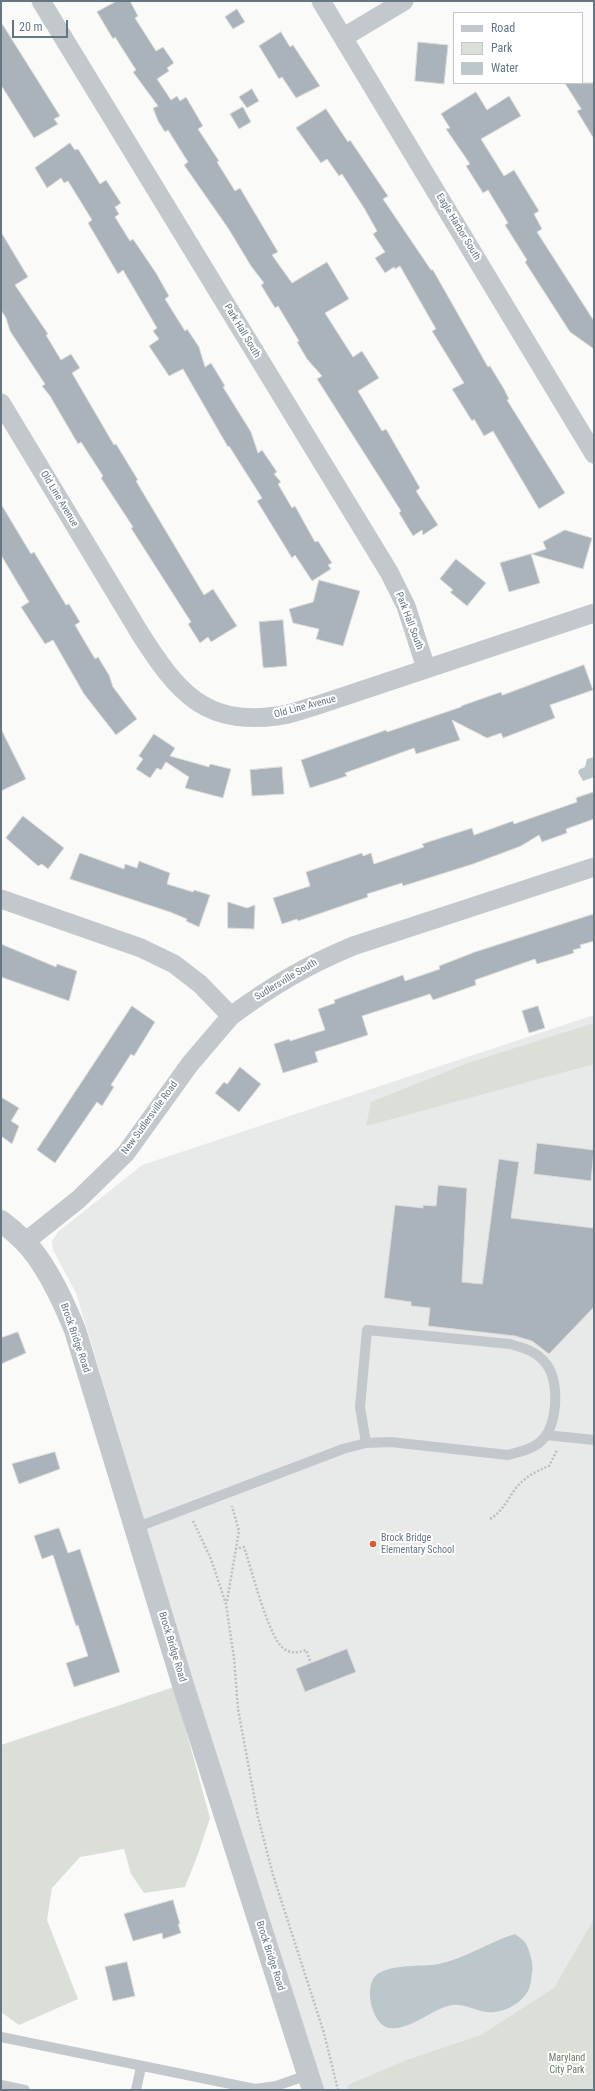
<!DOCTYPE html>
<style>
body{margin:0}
#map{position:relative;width:595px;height:2091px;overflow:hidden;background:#fafaf8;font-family:"Roboto Condensed",sans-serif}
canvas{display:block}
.frame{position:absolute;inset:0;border:2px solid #657683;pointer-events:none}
.legend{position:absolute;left:453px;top:12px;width:130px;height:72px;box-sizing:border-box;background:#fff;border:1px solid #c1c8cd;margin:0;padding:5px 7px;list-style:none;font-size:12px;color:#657683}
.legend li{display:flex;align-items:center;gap:8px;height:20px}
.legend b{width:20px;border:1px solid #c1c8cd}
.scale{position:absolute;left:12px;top:20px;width:56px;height:18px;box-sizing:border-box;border:2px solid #657683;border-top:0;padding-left:5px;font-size:12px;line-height:14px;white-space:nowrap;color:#657683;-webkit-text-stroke:3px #fff;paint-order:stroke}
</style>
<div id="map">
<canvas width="595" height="2091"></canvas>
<div class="frame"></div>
<ul class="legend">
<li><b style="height:5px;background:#c3c8cc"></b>Road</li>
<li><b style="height:11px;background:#dadfd7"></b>Park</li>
<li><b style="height:11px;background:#bbc7cb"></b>Water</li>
</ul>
<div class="scale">20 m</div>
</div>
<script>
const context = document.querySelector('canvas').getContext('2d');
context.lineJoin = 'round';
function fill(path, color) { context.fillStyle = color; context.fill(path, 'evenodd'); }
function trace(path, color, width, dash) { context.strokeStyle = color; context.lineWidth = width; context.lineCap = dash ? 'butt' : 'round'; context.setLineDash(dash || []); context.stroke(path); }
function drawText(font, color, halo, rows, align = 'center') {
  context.font = font + ' "Roboto Condensed",sans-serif'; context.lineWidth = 4; context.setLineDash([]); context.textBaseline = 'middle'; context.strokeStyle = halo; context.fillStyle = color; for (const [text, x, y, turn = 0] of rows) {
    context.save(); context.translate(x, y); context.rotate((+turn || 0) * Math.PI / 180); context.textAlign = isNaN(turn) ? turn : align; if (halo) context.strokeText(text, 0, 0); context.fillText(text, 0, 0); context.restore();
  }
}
fill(new Path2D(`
 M 594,1015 L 594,2018 L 394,2090 L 320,2090 L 193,1683 L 86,1326 L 76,1293 L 53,1250 L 52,1241 L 58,1232 L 142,1165 Z`), '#e8e9e9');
fill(new Path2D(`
 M 594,1023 L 594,1064 L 366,1126 L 371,1102 L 468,1063 Z
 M 174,1687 L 210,1818 L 198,1854 L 185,1887 L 144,1893 L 131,1874 L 124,1849 L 80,1857 L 52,1888 L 47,1920 L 78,1999 L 19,2025 L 1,2012 L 1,1745 Z
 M 594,1919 L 594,2090 L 347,2090 L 348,2085 L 404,2061 L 481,2035 L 554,1988 Z`), '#dadfd7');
fill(new Path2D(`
 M 594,757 L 594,777 L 583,781 L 578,772 L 580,769 L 585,767 L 587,759 Z
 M 515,1934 C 519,1937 524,1940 526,1944 C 530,1951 534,1966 532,1973 C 531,1979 531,1986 528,1991 C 521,2004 502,2014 487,2012 C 476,2011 463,2003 452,2005 C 431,2009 412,2030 390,2028 C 371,2026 362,1982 379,1973 C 395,1964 421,1967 439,1964 C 466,1958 489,1942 515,1934 Z`), '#bbc7cb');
const building = new Path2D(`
 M 117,1 L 130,1 L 138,16 L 135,18 L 156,51 L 163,47 L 174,63 L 167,68 L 169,71 L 157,79 L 171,100 L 177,96 L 180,101 L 186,97 L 203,126 L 198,129 L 219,161 L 217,162 L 235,191 L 240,188 L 278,252 L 272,255 L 292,283 L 327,262 L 349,299 L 325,313 L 353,357 L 362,351 L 379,378 L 358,391 L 382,431 L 386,429 L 420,488 L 416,491 L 438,525 L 423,535 L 422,530 L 413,536 L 399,513 L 401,511 L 317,379 L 322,376 L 307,359 L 297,342 L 299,341 L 278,306 L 275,308 L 261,285 L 264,283 L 251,266 L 228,228 L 184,165 L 188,162 L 168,130 L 165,132 L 158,121 L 153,108 L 158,106 L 133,72 L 136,70 L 115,37 L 113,39 L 97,12 Z
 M 237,9 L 245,22 L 233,29 L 225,17 Z
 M 1,22 L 60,116 L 54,119 L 58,124 L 34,138 L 1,85 Z
 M 281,32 L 290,47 L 293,45 L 320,86 L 296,98 L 282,77 L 279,79 L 259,46 Z
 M 418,42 L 448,45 L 444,84 L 415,81 Z
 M 565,83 L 594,83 L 594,139 L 577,111 L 581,109 Z
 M 252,89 L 259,101 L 247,108 L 239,97 Z
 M 476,92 L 487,110 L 509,96 L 521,116 L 481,139 L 504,176 L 514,170 L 539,211 L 534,214 L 542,229 L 537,232 L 594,321 L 594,349 L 570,332 L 525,262 L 527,260 L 505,225 L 508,223 L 488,190 L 483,193 L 466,166 L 470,164 L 446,129 L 450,128 L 441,114 Z
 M 243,107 L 251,122 L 239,129 L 230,114 Z
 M 326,109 L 348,142 L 350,140 L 388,196 L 383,199 L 431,270 L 433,270 L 488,367 L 490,366 L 504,389 L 509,399 L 507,400 L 565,493 L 539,509 L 493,431 L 484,436 L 474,419 L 472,421 L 452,389 L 464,383 L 432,331 L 436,329 L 400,266 L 395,269 L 394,267 L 385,273 L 375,258 L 385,252 L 373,234 L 377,231 L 364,208 L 342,174 L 339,176 L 327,159 L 321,163 L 296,128 Z
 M 70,143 L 75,150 L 78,149 L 100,184 L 106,180 L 121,203 L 115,207 L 119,214 L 115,217 L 130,241 L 133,239 L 156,273 L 169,296 L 165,299 L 185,331 L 187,329 L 199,347 L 205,367 L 211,363 L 225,386 L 223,387 L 251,432 L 258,453 L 262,450 L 277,472 L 274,474 L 281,482 L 278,484 L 292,508 L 295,506 L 315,542 L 318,541 L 332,563 L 328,565 L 331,569 L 312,581 L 295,555 L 292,558 L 257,501 L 262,498 L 229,446 L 228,447 L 183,369 L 169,376 L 149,346 L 159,339 L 153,331 L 157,328 L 123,270 L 118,274 L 88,223 L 92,220 L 68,181 L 64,183 L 61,178 L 47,188 L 35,168 Z
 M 1,232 L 28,277 L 15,285 L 48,334 L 46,335 L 61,360 L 71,354 L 80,368 L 72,373 L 114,445 L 116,444 L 138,480 L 136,481 L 204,595 L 213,589 L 237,626 L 211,642 L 208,637 L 200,643 L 188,624 L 191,622 L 131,528 L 133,527 L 101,478 L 103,476 L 81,442 L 78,444 L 50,396 L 42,386 L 45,384 L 10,331 L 6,318 L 1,310 Z
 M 1,504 L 31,554 L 34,552 L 66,605 L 69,604 L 80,622 L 75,625 L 95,659 L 98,657 L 109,675 L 113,687 L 137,719 L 116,735 L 84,694 L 53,640 L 45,644 L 21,607 L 29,602 L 1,555 Z
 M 565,530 L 592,538 L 583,569 L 531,554 L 546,549 L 543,542 Z
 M 531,554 L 540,583 L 509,592 L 500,563 Z
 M 456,559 L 486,583 L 467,606 L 450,592 L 453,590 L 440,579 Z
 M 319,580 L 360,591 L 343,646 L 316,639 L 319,629 L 293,623 L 289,609 L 313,602 Z
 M 283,620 L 287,666 L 265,668 L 263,667 L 259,622 Z
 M 584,665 L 593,690 L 550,705 L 555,718 L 503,738 L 501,733 L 487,738 L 452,720 L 460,740 L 416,754 L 414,748 L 345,773 L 347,776 L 310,788 L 301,760 L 386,730 L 387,732 L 461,707 L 461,706 L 501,692 L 502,695 Z
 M 1,729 L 26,779 L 1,791 Z
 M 154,734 L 175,748 L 170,756 L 209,767 L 210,764 L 231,769 L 223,798 L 185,788 L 189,777 L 166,762 L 161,770 L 157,768 L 150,778 L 136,769 L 143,759 L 139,756 Z
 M 282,767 L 284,794 L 252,796 L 250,770 Z
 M 594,792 L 594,819 L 566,829 L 567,833 L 542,842 L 539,835 L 521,846 L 473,864 L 403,886 L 402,883 L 367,894 L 368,897 L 298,921 L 297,919 L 282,924 L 273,898 L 310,886 L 306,872 L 362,853 L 363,856 L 371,853 L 374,864 L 424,847 L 422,844 L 472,828 L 474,835 L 513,821 L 514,824 L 577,802 L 576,798 Z
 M 23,816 L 64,848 L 48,869 L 42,864 L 38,866 L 6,838 Z
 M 80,853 L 124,869 L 125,864 L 137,868 L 139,861 L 170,873 L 167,884 L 193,892 L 194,890 L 210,895 L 199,927 L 186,921 L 187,919 L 170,912 L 70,879 Z
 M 228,902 L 247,908 L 255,905 L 254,929 L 228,928 Z
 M 594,914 L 594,941 L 580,945 L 581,948 L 573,950 L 574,953 L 537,964 L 535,959 L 475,980 L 476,985 L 439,998 L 433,1000 L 430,994 L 362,1016 L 368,1035 L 315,1052 L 318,1062 L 283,1073 L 274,1044 L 289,1039 L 290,1041 L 325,1030 L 318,1009 L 335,1003 L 334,1000 L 403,975 L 405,981 L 440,969 L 439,966 L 475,952 Z
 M 1,944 L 56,967 L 57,964 L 77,971 L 69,1001 L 1,977 Z
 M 132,1006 L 155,1022 L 134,1056 L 131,1054 L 111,1085 L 114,1087 L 102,1106 L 97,1102 L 55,1163 L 37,1150 Z
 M 538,1006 L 545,1028 L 529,1033 L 522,1011 Z
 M 240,1067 L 261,1084 L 239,1112 L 215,1093 L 224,1082 L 227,1084 Z
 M 1,1097 L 19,1108 L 11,1121 L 19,1126 L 12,1144 L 1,1136 Z
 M 537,1143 L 594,1150 L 591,1181 L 534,1174 Z
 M 499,1159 L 519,1162 L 511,1218 L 594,1228 L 594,1307 L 549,1354 L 532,1341 L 515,1336 L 428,1326 L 430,1308 L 411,1306 L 411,1302 L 384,1298 L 395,1205 L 423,1208 L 423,1205 L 436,1206 L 438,1185 L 467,1188 L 462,1282 L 482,1284 Z
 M 18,1332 L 26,1353 L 1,1364 L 1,1338 Z
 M 55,1452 L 60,1469 L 19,1484 L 12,1464 Z
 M 59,1528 L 68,1553 L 80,1549 L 120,1672 L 74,1687 L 66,1663 L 88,1656 L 78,1625 L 76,1626 L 53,1555 L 42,1559 L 34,1536 Z
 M 347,1649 L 356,1672 L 305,1692 L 296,1669 Z
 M 173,1900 L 180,1924 L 178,1924 L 181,1933 L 163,1939 L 162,1933 L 133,1941 L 124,1914 Z
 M 127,1962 L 135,1996 L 113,2001 L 105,1967 Z`);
fill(building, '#aab3b9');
trace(building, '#dcdcda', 1);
trace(new Path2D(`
 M 490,1519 C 503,1511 507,1500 516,1488 C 525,1477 536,1471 549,1466 L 557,1450
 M 193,1521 L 211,1559 L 226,1604 L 234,1658 L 238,1709 L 258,1817 L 273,1875 L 324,2033 L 338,2090
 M 235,1549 L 244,1547 C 251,1567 268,1636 283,1648 C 291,1654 297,1653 306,1650 L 311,1663
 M 227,1601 L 239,1531 L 232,1506`), '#bbbfc2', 2.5, [2, 2]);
trace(new Path2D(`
 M 546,1435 L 594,1440
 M 135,1528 L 343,1449 L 366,1443 L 391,1442 L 508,1455 C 519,1452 530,1450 539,1443 C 558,1428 560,1383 547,1365 C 538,1352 525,1348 510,1344 L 367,1330 L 360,1407 L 366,1443
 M 1,2037 L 255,2089 L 276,2086 L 308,2075
 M 1,2085 L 25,2090
 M 136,2090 L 141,2067`), '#c3c8cc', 10);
trace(new Path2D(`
 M 41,1 L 389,572 L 406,606 L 426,668
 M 321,1 L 594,454
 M 344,37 L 404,1
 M 1,403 L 141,635 C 177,691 204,726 277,716 C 290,715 303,709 315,706 L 594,613
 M 1,899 L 141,948 L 174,964 L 200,984 L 231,1016 C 272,986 305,966 353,946 L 594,867
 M 25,1242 L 79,1199 L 126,1153 L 190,1064 L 231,1016`), '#c3c8cc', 19);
trace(new Path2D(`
 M 1,1221 C 9,1227 17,1234 24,1241 C 45,1262 64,1303 75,1330 L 183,1685 L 313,2090`), '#c3c8cc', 22);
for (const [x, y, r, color] of [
 [373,1544,4,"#e4572e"]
]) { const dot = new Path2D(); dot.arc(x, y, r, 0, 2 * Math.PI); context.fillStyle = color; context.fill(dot); trace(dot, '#fff', 1.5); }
drawText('10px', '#657683', '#fff', [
 ["Eagle Harbor South",458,227,59],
 ["Park Hall South",242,331,59],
 ["Old Line Avenue",59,499,59],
 ["Park Hall South",409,621,69],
 ["Old Line Avenue",305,707,-15],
 ["Sudlersville South",286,980,-31],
 ["New Sudlersville Road",150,1118,-54],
 ["Brock Bridge Road",75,1338,71],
 ["Brock Bridge Road",172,1647,73],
 ["Brock Bridge Road",270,1956,72]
]);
drawText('10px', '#657683', '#fff', [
 ["Brock Bridge",381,1538],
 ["Elementary School",381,1550]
], 'left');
drawText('10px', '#687a64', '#fff', [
 ["Maryland",567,2058],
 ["City Park",567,2070]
]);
</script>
